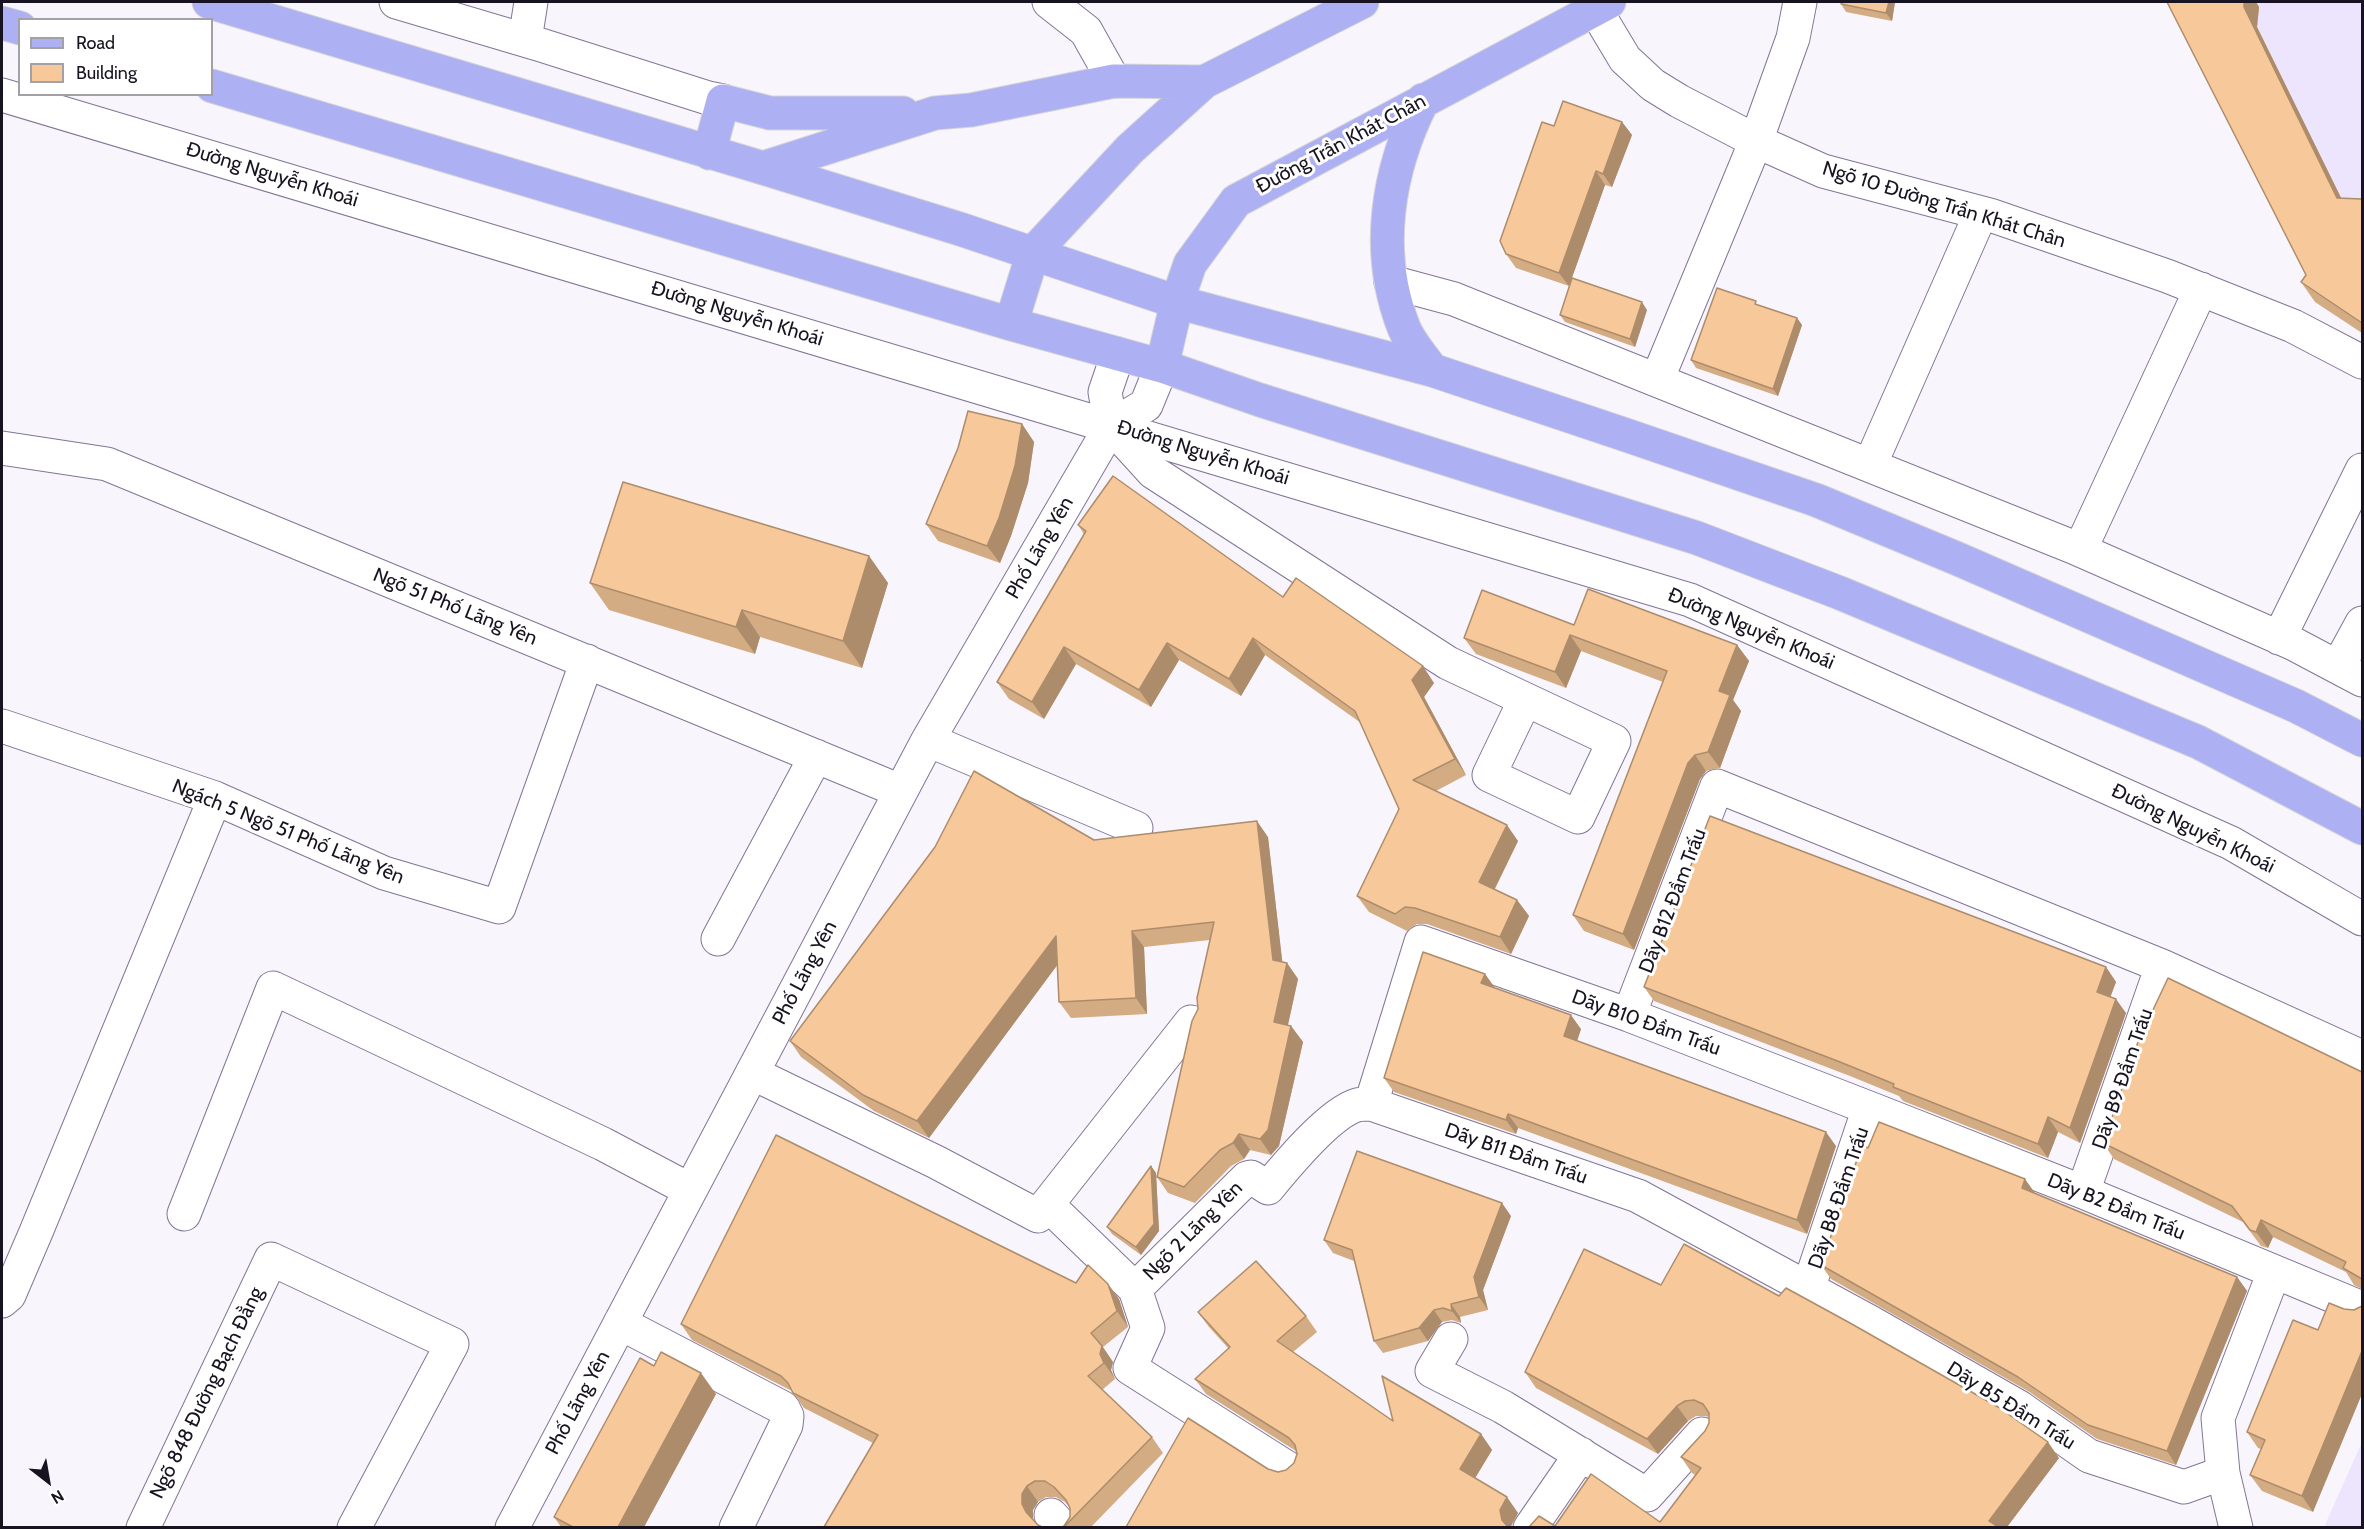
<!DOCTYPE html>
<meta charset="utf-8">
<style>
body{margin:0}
#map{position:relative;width:2364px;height:1529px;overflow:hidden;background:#f8f5fd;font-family:Cabin,sans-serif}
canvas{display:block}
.frame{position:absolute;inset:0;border:3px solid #181320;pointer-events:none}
.legend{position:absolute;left:18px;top:18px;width:195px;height:78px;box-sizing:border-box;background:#fff;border:2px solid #a3a1a6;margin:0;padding:8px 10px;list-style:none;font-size:18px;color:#181320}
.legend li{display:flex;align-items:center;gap:12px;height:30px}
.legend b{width:30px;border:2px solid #a3a1a6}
.north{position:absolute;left:18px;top:1451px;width:60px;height:60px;-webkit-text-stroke:4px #fff;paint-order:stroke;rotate:149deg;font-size:16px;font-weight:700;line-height:24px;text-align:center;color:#181320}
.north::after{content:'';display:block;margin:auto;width:21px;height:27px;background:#181320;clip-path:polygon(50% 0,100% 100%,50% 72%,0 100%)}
</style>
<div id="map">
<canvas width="2364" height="1529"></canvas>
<div class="frame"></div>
<ul class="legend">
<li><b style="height:8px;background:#adb0f2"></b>Road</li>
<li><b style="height:16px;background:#f7c899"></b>Building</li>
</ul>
<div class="north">N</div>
</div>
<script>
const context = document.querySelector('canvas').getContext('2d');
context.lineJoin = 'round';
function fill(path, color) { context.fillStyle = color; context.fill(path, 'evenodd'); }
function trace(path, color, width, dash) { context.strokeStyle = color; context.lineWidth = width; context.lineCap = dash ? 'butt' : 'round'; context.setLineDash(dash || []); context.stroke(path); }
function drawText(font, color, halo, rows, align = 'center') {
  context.font = font + ' Cabin,sans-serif'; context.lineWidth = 6; context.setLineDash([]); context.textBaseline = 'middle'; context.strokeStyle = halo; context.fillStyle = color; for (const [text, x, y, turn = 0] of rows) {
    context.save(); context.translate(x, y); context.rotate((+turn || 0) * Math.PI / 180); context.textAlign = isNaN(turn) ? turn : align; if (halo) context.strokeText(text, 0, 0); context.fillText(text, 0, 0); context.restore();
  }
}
fill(new Path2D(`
 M 2171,2 L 2362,2 L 2362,333 L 2315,302 L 2302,261 Z
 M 2362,1442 L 2362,1527 L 2324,1527 Z`), '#ede5fe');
const minor = new Path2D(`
 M 396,2 L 541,45 L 708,98 L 723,101
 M 1049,2 L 1086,31 L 1114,81
 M 1595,9 L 1625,59 L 1653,85 L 1679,101 L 1756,141 L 1823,171 L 1993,216 L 2167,276 L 2293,326 L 2362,362
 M 525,40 L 531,2
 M 2,95 L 1690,600 L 2231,843 L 2362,919
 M 1391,282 L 1454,299 L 2073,547 L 2294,644 L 2362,680
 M 1657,380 L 1756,141 L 1793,38 L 1800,2
 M 1111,426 L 1105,392 L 1118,354
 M 1112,427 L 1153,472 L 1448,663 L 1614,741 L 1578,817 L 1489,775 L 1525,700
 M 2,448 L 107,464 L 900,791
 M 1870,465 L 1981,213
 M 2080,550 L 2201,289
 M 2279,638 L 2362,470
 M 2338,667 L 2362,623
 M 2,726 L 215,798 L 384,873 L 499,907 L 587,661
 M 928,740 L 1136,828
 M 718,939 L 816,756
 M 1629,1015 L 1717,786 L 2162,966 L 2362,1057
 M 752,1073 L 936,1162 L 1038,1216 L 1191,1022
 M 2083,1192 L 2162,966
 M 1048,1205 L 1135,1289 L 1247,1178 L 1251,1177 L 1268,1188 C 1286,1166 1330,1113 1357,1105 C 1361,1104 1367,1104 1371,1104
 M 184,1214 L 273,988 L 603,1144 L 690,1190
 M 1135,1289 L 1148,1328 L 1130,1368 L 1289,1469
 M 1808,1289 L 1869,1108
 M 2,1301 L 9,1295 L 36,1232 L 215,798
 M 620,1323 L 783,1408 L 787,1416 L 786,1425 L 736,1528
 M 1451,1339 L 1432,1371 L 1503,1407 L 1647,1495 L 1702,1434
 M 2223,1473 L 2184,1487 L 2089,1456 L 2019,1407 L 1870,1322 L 1638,1196 L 1371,1104 L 1421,942 L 1629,1015 L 1869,1108 L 2083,1192 L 2362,1308
 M 1051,1515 L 1063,1528
 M 143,1528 L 271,1259 L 452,1344 L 354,1528
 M 512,1528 L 928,740 L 1111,426 L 1146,405 L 1162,366
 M 1530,1528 L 1581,1454
 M 2236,1528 L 2223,1473 L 2218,1418 L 2274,1272`);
const major = new Path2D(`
 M 209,2 L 763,168 L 960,229 L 1177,302 L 1432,370 L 1623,434 L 1816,500 L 1958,559 L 2296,706 L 2362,740
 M 2,23 L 20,28
 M 212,86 L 1011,324 L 1162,366 L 1260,400 L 1697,538 L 1840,593 L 2198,742 L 2362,828
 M 1423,100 C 1387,171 1374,252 1404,328 C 1410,343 1423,357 1432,370
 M 709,153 L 723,101 L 770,113 L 903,113
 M 763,168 L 935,113 L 971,110 L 1114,81 L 1204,82
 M 1011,324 L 1033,253 L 1130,149 L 1204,82 L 1362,2
 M 1162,366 L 1177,302 L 1190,264 L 1236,201 L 1609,2`);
trace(minor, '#817696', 35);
trace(major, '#d5d5d7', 35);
trace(minor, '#fff', 33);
trace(major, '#adb0f2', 33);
fill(new Path2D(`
 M 1895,2 L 1892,21 L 1846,12 L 1841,4 Z
 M 2167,2 L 2256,2 L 2259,7 L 2257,27 L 2341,198 L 2362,199 L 2362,333 L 2315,302 L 2301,282 L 2306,275 Z
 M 1622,122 L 1632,135 L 1612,187 L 1605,185 L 1569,286 L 1516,268 L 1506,254 L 1554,126 Z
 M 1759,305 L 1797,318 L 1802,325 L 1778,396 L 1696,368 L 1691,360 Z
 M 1647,310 L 1635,347 L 1565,322 L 1560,315 Z
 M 1022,424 L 1034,442 L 1028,483 L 1011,536 L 1000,563 L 938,541 L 926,524 Z
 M 1078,525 L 1283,597 L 1434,683 L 1424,697 L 1466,775 L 1436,791 L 1518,841 L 1495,889 L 1517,900 L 1529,916 L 1511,954 L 1427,924 L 1417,924 L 1407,931 L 1369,912 L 1357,896 L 1399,809 L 1361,723 L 1265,655 L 1241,696 L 1179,660 L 1151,707 L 1076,664 L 1044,719 L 1009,699 L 997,682 L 1084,534 Z
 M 869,556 L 888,583 L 862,668 L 760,637 L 755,654 L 609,610 L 590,583 Z
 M 1574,625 L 1737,645 L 1749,661 L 1733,700 L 1741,711 L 1720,768 L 1706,771 L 1700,779 L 1634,950 L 1584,931 L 1573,915 L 1663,682 L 1581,651 L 1566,688 L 1476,654 L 1464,638 Z
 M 1268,837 L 1282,962 L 1287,963 L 1298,979 L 1288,1025 L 1291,1026 L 1303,1042 L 1279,1146 L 1271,1155 L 1250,1150 L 1244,1159 L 1231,1166 L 1195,1203 L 1168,1193 L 1157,1177 L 1198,1009 L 1210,940 L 1144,947 L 1147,1014 L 1071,1018 L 1059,1002 L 1057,965 L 929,1138 L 874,1111 L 801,1057 L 790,1041 L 1094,840 Z
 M 2106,967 L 2116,982 L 2110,997 L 2126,1013 L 2080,1143 L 2058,1132 L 2048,1158 L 1903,1101 L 1899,1096 L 1850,1076 L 1654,1001 L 1644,987 Z
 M 1485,974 L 1495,988 L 1581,1029 L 1577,1041 L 1836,1146 L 1807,1234 L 1518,1128 L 1516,1134 L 1394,1092 L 1384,1078 Z
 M 2362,1072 L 2362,1289 L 2354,1285 L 2346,1272 L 2273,1237 L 2268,1248 L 2261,1246 L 2243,1222 L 2114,1159 L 2103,1143 Z
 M 1868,1148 L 2035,1193 L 2237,1277 L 2247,1291 L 2176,1465 L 2097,1439 L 2028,1391 L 1831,1279 L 1821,1265 Z
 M 1151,1166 L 1156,1173 L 1159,1231 L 1141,1255 L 1112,1234 L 1107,1227 Z
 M 1511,1216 L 1483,1290 L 1488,1310 L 1460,1317 L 1461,1323 L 1452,1320 L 1442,1322 L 1428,1341 L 1383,1353 L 1374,1341 L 1354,1261 L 1333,1253 L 1324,1240 Z
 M 1076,1283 L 1108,1284 L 1119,1299 L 1128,1327 L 1103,1347 L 1113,1362 L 1111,1370 L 1115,1379 L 1102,1390 L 1152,1437 L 1163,1453 L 1091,1527 L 1062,1527 L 1064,1526 L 1070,1517 L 1070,1508 L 1065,1502 L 1056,1497 L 1046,1497 L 1038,1502 L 1033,1510 L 873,1443 L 804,1408 L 792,1391 L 692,1340 L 681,1324 Z
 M 1661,1285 L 2059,1458 L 2007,1527 L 1529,1527 L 1660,1522 L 1695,1475 L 1692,1473 L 1681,1457 L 1705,1431 L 1709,1423 L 1709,1417 L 1705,1416 L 1696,1416 L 1688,1421 L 1658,1454 L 1536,1388 L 1525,1372 Z
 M 2344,1309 L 2354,1310 L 2313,1512 L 2262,1491 L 2250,1475 L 2261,1449 L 2258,1448 L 2247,1432 L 2318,1330 Z
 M 1198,1312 L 1306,1316 L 1317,1332 L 1293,1352 L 1393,1421 L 1481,1434 L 1492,1450 L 1475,1478 L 1518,1513 L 1511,1526 L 1512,1527 L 1126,1527 L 1268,1469 L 1278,1472 L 1286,1470 L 1294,1463 L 1297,1454 L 1296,1451 L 1206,1394 L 1195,1379 L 1229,1349 L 1209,1327 Z
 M 654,1366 L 716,1394 L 644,1527 L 561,1527 L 554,1517 Z`), '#d4ac84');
fill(new Path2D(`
 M 1889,2 L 1895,2 L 1892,21 L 1886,13 Z
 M 2244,2 L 2256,2 L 2259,7 L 2257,27 L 2351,218 L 2337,198 L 2244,7 Z
 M 1622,122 L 1632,135 L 1612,187 L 1603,174 Z
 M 1596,171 L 1605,185 L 1569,286 L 1559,273 Z
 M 1642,302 L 1647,310 L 1635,347 L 1630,339 Z
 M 1797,318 L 1802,325 L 1778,396 L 1773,389 Z
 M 1022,424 L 1034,442 L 1028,483 L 1011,536 L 1000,563 L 987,546 Z
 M 869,556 L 888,583 L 862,668 L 843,641 Z
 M 742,610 L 760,637 L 755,654 L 736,627 Z
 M 1570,635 L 1581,651 L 1566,688 L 1555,672 Z
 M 1253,638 L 1265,655 L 1241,696 L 1229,679 Z
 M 1167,643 L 1179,660 L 1151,707 L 1139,690 Z
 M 1737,645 L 1749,661 L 1733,700 L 1741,711 L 1720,768 L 1708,752 L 1719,691 Z
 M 1064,647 L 1076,664 L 1044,719 L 1032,702 Z
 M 1423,666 L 1434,683 L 1424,697 L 1466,775 L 1455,759 L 1412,680 Z
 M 1695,755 L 1706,771 L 1700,779 L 1634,950 L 1623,934 L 1688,763 Z
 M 1257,821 L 1268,837 L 1284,976 L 1273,960 Z
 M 1507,825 L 1518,841 L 1490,898 L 1479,882 Z
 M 1517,900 L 1529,916 L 1511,954 L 1500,937 Z
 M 1132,931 L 1144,947 L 1147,1014 L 1136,998 Z
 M 1056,936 L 1067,952 L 929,1138 L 917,1121 Z
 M 1287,963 L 1298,979 L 1285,1038 L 1274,1022 Z
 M 2106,967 L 2116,982 L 2107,1006 L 2097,992 Z
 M 1485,974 L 1495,988 L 1481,983 Z
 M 2116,999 L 2126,1013 L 2080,1143 L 2070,1128 Z
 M 1571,1015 L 1581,1029 L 1574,1050 L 1564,1036 Z
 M 1291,1026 L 1303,1042 L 1279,1146 L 1271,1155 L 1260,1139 Z
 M 1508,1114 L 1518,1128 L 1516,1134 L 1506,1120 Z
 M 2048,1117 L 2058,1132 L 2048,1158 L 2038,1144 Z
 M 1826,1132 L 1836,1146 L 1807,1234 L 1797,1220 Z
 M 1239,1134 L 1250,1150 L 1244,1159 L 1233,1143 Z
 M 1151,1166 L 1156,1173 L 1159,1231 L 1141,1255 L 1136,1247 Z
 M 2025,1179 L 2035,1193 L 2022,1188 Z
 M 1502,1203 L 1511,1216 L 1483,1290 L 1488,1310 L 1479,1297 L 1474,1277 Z
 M 2261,1220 L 2273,1237 L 2268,1248 L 2256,1232 Z
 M 2237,1277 L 2247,1291 L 2176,1465 L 2167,1451 Z
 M 1108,1284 L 1119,1299 L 1128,1327 L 1117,1311 Z
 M 1451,1304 L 1460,1317 L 1461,1323 L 1452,1311 Z
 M 1434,1310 L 1442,1322 L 1428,1341 L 1419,1328 Z
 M 1102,1346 L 1113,1362 L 1111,1370 L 1115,1379 L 1104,1363 L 1100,1354 Z
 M 2362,1351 L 2362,1394 L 2313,1512 L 2302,1496 Z
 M 701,1373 L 716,1394 L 644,1527 L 618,1527 Z
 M 1677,1406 L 1688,1421 L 1658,1454 L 1647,1439 Z
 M 1481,1434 L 1492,1450 L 1471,1485 L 1460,1469 Z
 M 2048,1442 L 2059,1458 L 2007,1527 L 1994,1527 L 1989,1521 Z
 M 1027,1486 L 1038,1502 L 1033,1510 L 1033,1520 L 1026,1512 L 1022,1504 L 1022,1494 Z
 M 1507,1497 L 1518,1513 L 1511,1526 L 1512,1527 L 1507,1527 L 1502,1520 L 1500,1510 Z`), '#ad8c6b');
const building = new Path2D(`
 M 1842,2 L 1889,2 L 1886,13 L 1841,4 Z
 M 2167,2 L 2244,2 L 2244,7 L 2337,198 L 2362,199 L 2362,323 L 2301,282 L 2306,275 Z
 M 1563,101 L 1622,122 L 1603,174 L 1596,171 L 1559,273 L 1506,254 L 1500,241 L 1542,122 L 1554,126 Z
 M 1572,278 L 1642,302 L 1630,339 L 1560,315 Z
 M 1717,288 L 1756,301 L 1755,304 L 1797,318 L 1773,389 L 1691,360 Z
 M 968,411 L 1022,424 L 1015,466 L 999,518 L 987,546 L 926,524 L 958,448 Z
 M 1113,476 L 1283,597 L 1296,578 L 1423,666 L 1412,680 L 1455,759 L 1413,780 L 1507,825 L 1479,882 L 1517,900 L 1500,937 L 1415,908 L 1405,907 L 1395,914 L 1357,896 L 1399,809 L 1355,711 L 1253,638 L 1229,679 L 1167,643 L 1139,690 L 1064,647 L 1032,702 L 997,682 L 1086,531 L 1078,525 Z
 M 623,482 L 869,556 L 843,641 L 742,610 L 736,627 L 590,583 Z
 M 1588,589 L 1737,645 L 1719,691 L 1730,695 L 1708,752 L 1695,755 L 1688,763 L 1623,934 L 1573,915 L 1667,671 L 1570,635 L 1555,672 L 1464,638 L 1482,590 L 1574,625 Z
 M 974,771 L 1094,840 L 1257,821 L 1273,960 L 1287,963 L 1274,1022 L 1291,1026 L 1268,1130 L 1260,1139 L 1239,1134 L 1233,1143 L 1220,1150 L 1184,1187 L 1157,1177 L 1192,1021 L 1198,1009 L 1197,998 L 1214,922 L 1132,931 L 1136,998 L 1059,1002 L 1056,936 L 917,1121 L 863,1095 L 790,1041 L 935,847 Z
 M 1710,816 L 2106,967 L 2097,992 L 2116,999 L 2070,1128 L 2048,1117 L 2038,1144 L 1893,1087 L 1894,1084 L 1840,1062 L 1644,987 Z
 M 1423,952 L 1485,974 L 1481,983 L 1571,1015 L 1564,1036 L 1826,1132 L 1797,1220 L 1508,1114 L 1506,1120 L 1384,1078 Z
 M 2168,978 L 2362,1072 L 2362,1279 L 2343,1268 L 2346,1262 L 2261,1220 L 2256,1232 L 2250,1230 L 2232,1206 L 2103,1143 L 2149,1010 L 2152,1012 Z
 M 1879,1122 L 2025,1179 L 2022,1188 L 2237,1277 L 2167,1451 L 2088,1425 L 2018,1377 L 1821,1265 L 1862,1145 L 1868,1148 Z
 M 776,1135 L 1076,1283 L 1088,1265 L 1108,1284 L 1117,1311 L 1091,1333 L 1102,1346 L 1100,1354 L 1104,1363 L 1088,1376 L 1152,1437 L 1064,1527 L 1062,1527 L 1064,1526 L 1070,1517 L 1070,1508 L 1066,1500 L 1054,1487 L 1045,1481 L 1035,1481 L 1027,1486 L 1022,1494 L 1022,1504 L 1026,1512 L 1038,1525 L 1042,1527 L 824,1527 L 878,1435 L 793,1393 L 788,1383 L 781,1376 L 681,1324 Z
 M 1357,1151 L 1502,1203 L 1474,1277 L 1479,1297 L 1451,1304 L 1452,1311 L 1443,1308 L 1434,1310 L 1419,1328 L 1374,1341 L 1352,1250 L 1324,1240 Z
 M 1151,1166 L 1154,1224 L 1136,1247 L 1107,1227 Z
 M 1684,1244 L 1779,1296 L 1786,1288 L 1850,1323 L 1998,1407 L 2048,1442 L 1989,1521 L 1998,1527 L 1529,1527 L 1539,1516 L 1555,1526 L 1591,1474 L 1660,1522 L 1701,1468 L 1681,1457 L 1705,1431 L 1709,1423 L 1709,1413 L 1703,1404 L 1694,1400 L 1685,1401 L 1677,1406 L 1647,1439 L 1525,1372 L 1584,1249 L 1661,1285 Z
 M 1256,1261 L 1306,1316 L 1277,1341 L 1393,1421 L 1382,1376 L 1481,1434 L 1460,1469 L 1507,1497 L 1500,1510 L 1502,1520 L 1508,1527 L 1126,1527 L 1188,1418 L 1268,1469 L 1278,1472 L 1286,1470 L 1294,1463 L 1297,1454 L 1295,1445 L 1289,1438 L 1195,1379 L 1230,1347 L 1198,1312 Z
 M 2329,1303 L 2344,1309 L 2354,1310 L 2362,1306 L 2362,1351 L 2302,1496 L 2250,1475 L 2265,1440 L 2247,1432 L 2293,1320 L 2318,1330 Z
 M 661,1352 L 701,1373 L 618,1527 L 573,1527 L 554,1517 L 640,1358 L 654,1366 Z`);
fill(building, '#f7c899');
trace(building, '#ad8c6b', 1.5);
drawText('20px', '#181320', '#fff', [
 ["Đường Trần Khát Chân",1341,144,-28],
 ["Đường Nguyễn Khoái",272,175,17],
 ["Ngõ 10 Đường Trần Khát Chân",1944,205,17],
 ["Đường Nguyễn Khoái",737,314,17],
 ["Đường Nguyễn Khoái",1203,453,17],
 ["Phố Lãng Yên",1040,548,-60],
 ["Ngõ 51 Phố Lãng Yên",455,607,22],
 ["Đường Nguyễn Khoái",1751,629,23],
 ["Đường Nguyễn Khoái",2193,829,26],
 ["Ngách 5 Ngõ 51 Phố Lãng Yên",288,832,22],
 ["Dãy B12 Đầm Trấu",1673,901,-69],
 ["Phố Lãng Yên",805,973,-62],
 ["Dãy B10 Đầm Trấu",1646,1023,20],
 ["Dãy B9 Đầm Trấu",2123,1079,-71],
 ["Dãy B11 Đầm Trấu",1516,1154,19],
 ["Dãy B8 Đầm Trấu",1839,1198,-71],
 ["Dãy B2 Đầm Trấu",2116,1207,22],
 ["Ngõ 2 Lãng Yên",1193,1231,-45],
 ["Ngõ 848 Đường Bạch Đằng",207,1393,-64],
 ["Phố Lãng Yên",578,1403,-62],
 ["Dãy B5 Đầm Trấu",2011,1406,32]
]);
</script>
